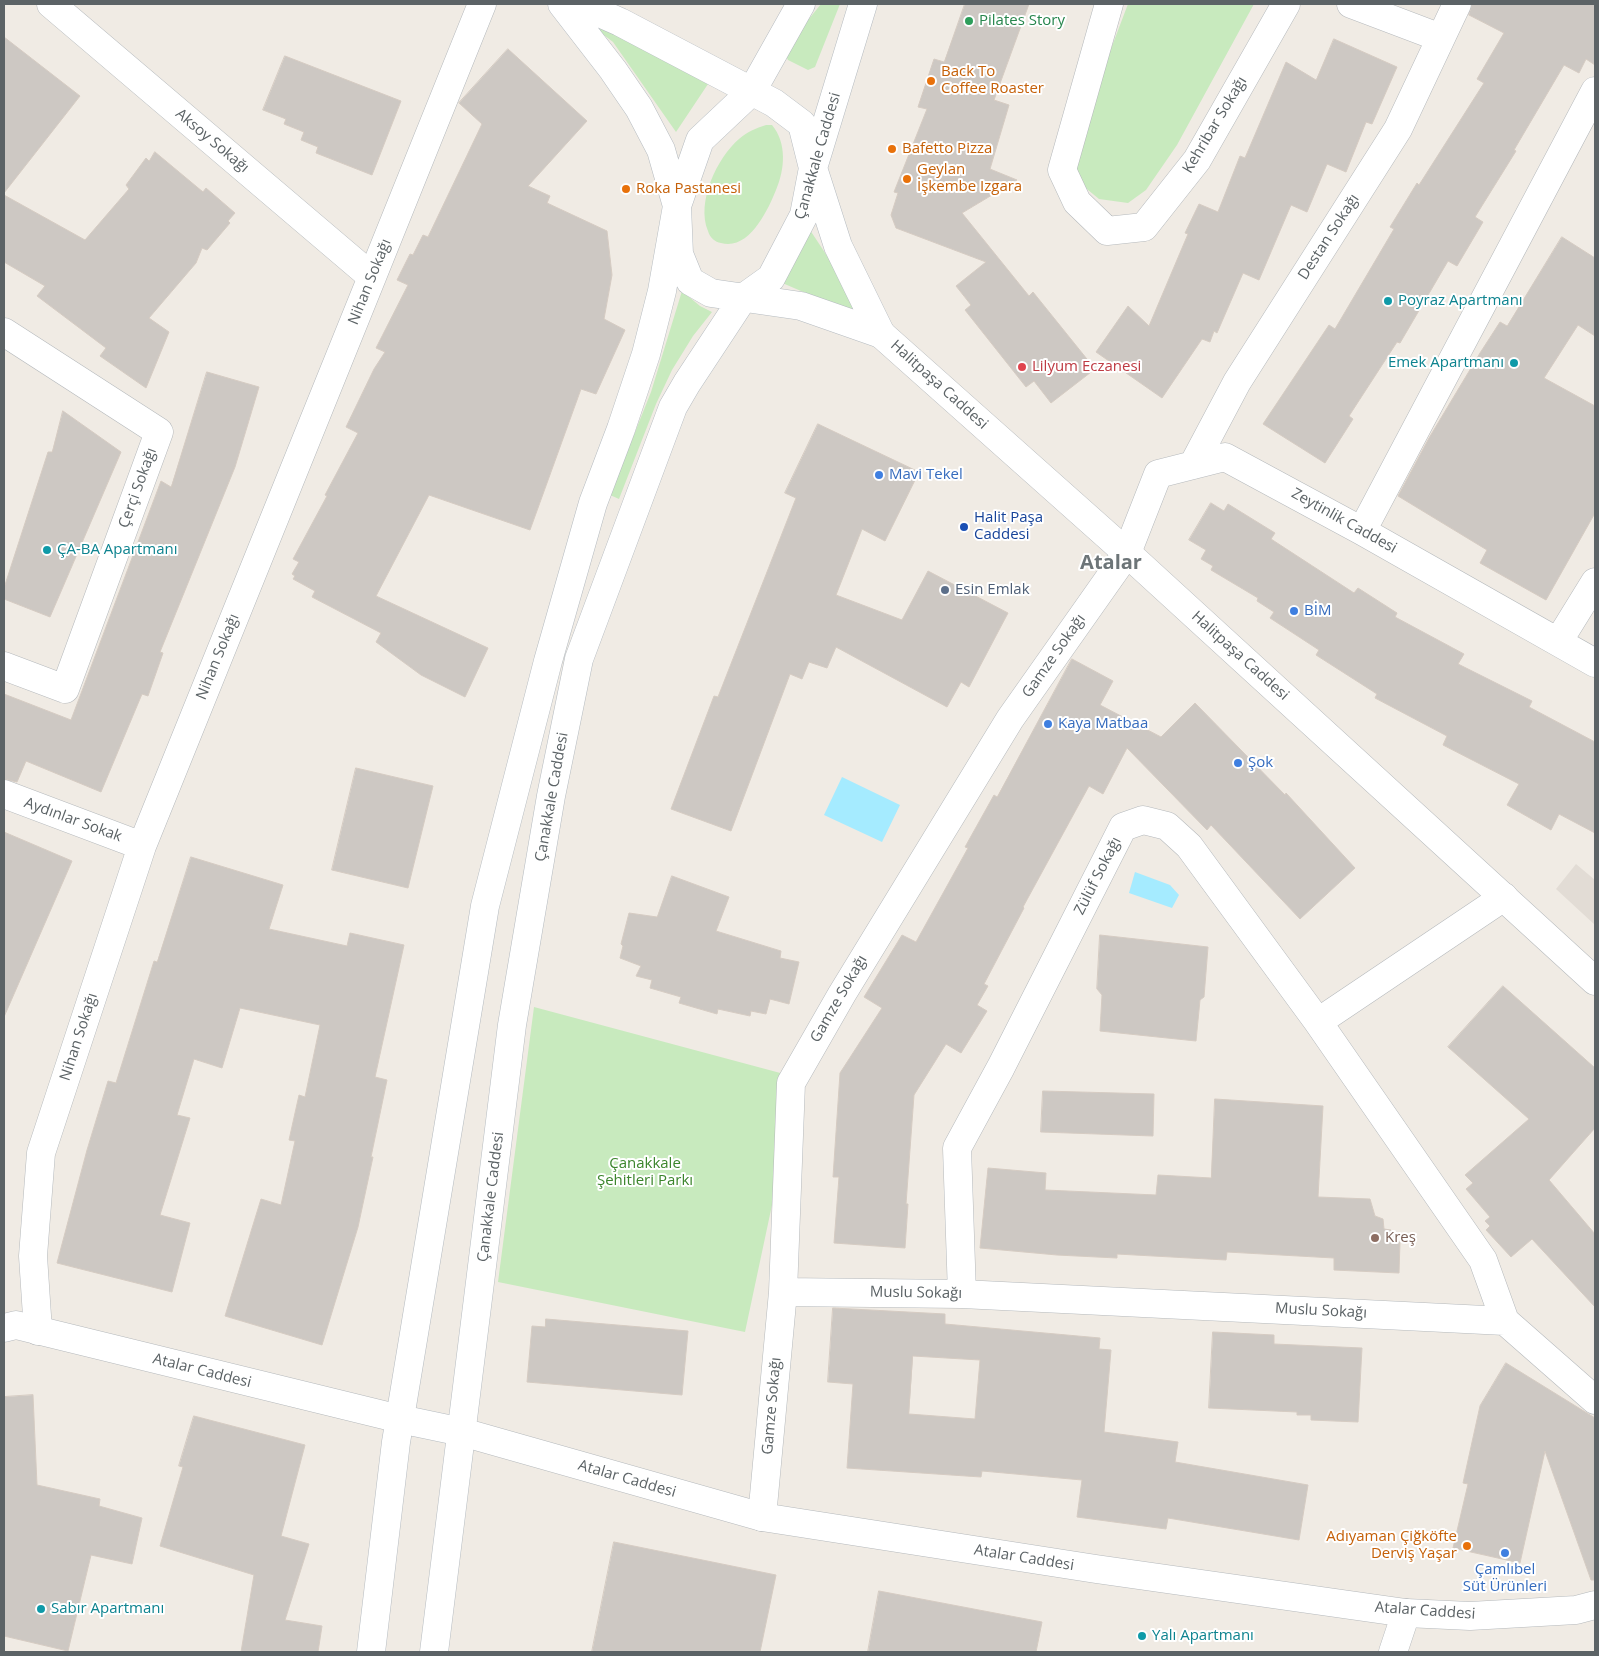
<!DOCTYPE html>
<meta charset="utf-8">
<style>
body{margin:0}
#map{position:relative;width:1599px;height:1656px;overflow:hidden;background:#f0ebe4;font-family:"Open Sans",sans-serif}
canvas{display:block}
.frame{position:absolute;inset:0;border:5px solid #5c6366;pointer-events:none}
</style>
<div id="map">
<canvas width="1599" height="1656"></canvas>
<div class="frame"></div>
</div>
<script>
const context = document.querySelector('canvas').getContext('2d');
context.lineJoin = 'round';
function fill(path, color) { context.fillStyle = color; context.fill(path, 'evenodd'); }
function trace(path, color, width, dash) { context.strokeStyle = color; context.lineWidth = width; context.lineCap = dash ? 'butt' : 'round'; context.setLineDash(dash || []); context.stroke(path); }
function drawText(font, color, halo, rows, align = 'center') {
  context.font = font + ' "Open Sans",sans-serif'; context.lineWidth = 4; context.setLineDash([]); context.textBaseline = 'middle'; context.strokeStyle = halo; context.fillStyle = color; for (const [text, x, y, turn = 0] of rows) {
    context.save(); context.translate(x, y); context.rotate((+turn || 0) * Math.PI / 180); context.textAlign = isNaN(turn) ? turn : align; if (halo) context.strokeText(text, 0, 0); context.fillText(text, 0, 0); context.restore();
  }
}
fill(new Path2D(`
 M 1576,864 L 1595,880 L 1595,925 L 1556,889 Z`), '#e2dcd5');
fill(new Path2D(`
 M 821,4 L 840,4 L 815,67 L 808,70 L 788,60 L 783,51 Z
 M 1128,4 L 1254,4 L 1177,145 L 1146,190 L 1128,203 L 1099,199 L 1082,185 L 1074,167 L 1090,104 Z
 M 571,10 L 710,81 L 676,132 L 613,42 Z
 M 766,125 L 772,125 C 787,143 785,169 776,190 C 768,210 749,251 721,243 C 715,242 710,238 708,231 C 696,202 717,158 739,139 C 747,132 756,128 766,125 Z
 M 810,230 L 868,318 L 864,318 L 780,282 Z
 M 682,291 L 700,306 L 712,312 L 693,336 L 672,370 L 656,404 L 619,499 L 610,495 L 651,392 Z
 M 534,1007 L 799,1078 L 745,1332 L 498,1282 Z`), '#c8eabe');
fill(new Path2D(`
 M 842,777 L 900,805 L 882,842 L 824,815 Z
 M 1135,872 L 1170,885 L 1179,895 L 1172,908 L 1129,893 Z`), '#a5ebff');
const building = new Path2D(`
 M 965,4 L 1029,4 L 994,100 L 1009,105 L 990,169 L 1017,180 L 962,213 L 1029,296 L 1033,292 L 1095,369 L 1051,403 L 1034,381 L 1026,387 L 965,310 L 971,305 L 956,286 L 986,262 L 896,228 L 891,215 L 898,193 L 894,192 L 927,109 L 918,107 L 934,59 L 944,62 Z
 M 1472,4 L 1595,4 L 1595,65 L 1586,59 L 1579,73 L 1564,65 L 1514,150 L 1516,151 L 1475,217 L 1483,222 L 1457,266 L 1448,261 L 1400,343 L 1397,342 L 1349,416 L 1353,419 L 1325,463 L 1263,424 L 1329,325 L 1335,329 L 1394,229 L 1390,227 L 1417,183 L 1419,185 L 1484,83 L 1477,79 L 1504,33 L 1469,15 Z
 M 4,37 L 80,96 L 4,193 Z
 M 1334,39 L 1397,67 L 1372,124 L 1366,122 L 1346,172 L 1327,164 L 1307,212 L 1291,205 L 1259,280 L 1243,273 L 1217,333 L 1214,331 L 1210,342 L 1202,339 L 1162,398 L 1096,352 L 1128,306 L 1149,326 L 1188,234 L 1185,233 L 1199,204 L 1218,212 L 1240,156 L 1245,158 L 1286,62 L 1316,80 Z
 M 508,49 L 587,121 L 528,186 L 550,196 L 547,203 L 607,231 L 612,275 L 604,319 L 625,330 L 596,394 L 581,389 L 530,530 L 429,495 L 376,596 L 488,648 L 465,697 L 421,675 L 376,642 L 381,633 L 312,597 L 315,591 L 293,579 L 295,576 L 292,574 L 299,562 L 293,559 L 327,496 L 325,495 L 358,433 L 346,427 L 374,369 L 385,352 L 376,348 L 408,285 L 397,280 L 410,254 L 413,255 L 423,235 L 428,237 L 482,124 L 459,103 Z
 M 285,56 L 401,101 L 372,175 L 316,153 L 318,147 L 301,140 L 304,132 L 284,124 L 286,119 L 263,110 Z
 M 155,152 L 203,192 L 206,188 L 235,213 L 228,221 L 230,223 L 207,250 L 202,248 L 196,263 L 149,318 L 169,332 L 146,388 L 100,356 L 106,348 L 37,296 L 45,286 L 4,262 L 4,195 L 85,240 L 129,189 L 126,185 L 146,158 L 149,161 Z
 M 1562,237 L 1595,258 L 1595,336 L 1578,325 L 1544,378 L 1595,406 L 1595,513 L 1546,600 L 1480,563 L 1487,550 L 1398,496 L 1429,438 L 1480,353 L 1500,322 L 1507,326 Z
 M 207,372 L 259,387 L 235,467 L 160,652 L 163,653 L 148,696 L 142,694 L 101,792 L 26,761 L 17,782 L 4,779 L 4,694 L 71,720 L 161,481 L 171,487 Z
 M 63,411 L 121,452 L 50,617 L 4,599 L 4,588 L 48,452 L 52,452 Z
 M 818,424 L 919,472 L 885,541 L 862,529 L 836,595 L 902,620 L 928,571 L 1008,613 L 969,687 L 961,682 L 947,707 L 836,647 L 827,668 L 809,662 L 802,679 L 790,674 L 731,831 L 671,809 L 714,696 L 718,697 L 796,498 L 785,493 Z
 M 1211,503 L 1224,511 L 1228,504 L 1275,533 L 1271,539 L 1354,593 L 1358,588 L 1397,613 L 1395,617 L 1464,654 L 1458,664 L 1532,701 L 1529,707 L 1595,742 L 1595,833 L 1559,814 L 1551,830 L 1507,805 L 1519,784 L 1443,745 L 1447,736 L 1375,698 L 1377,694 L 1316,655 L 1319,650 L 1270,618 L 1274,612 L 1257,601 L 1258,598 L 1211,570 L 1213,566 L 1201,559 L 1206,550 L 1189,540 Z
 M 1072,659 L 1113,681 L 1100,705 L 1161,737 L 1195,703 L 1285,795 L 1286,793 L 1355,868 L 1300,919 L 1211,825 L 1207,830 L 1127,748 L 1103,794 L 1089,786 L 1023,907 L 1024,908 L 984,984 L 988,986 L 977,1005 L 987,1011 L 961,1053 L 946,1044 L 914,1095 L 906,1204 L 908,1204 L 905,1248 L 834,1243 L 839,1177 L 833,1177 L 840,1073 L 882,1008 L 864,997 L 902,935 L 916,942 L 968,848 L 965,847 L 994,795 L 997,797 Z
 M 356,768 L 433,786 L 408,888 L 332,870 Z
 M 4,832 L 72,861 L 4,1017 Z
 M 191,857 L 283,885 L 269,929 L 347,946 L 350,933 L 404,945 L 375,1077 L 387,1080 L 371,1157 L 373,1157 L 358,1227 L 322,1345 L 225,1316 L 261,1199 L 281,1205 L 295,1141 L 289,1140 L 299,1095 L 305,1097 L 320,1025 L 240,1008 L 222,1068 L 194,1059 L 177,1115 L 190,1118 L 160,1215 L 190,1223 L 172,1292 L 57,1263 L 87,1150 L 108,1081 L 116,1083 L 154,961 L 157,962 Z
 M 672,876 L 729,897 L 716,931 L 781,951 L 780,958 L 799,962 L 789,1004 L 770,999 L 766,1014 L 751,1011 L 750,1016 L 718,1009 L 717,1014 L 679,1003 L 681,997 L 650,988 L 652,980 L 636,976 L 641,966 L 620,958 L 623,946 L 621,944 L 629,913 L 657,917 Z
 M 1100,935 L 1208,947 L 1204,997 L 1200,1000 L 1196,1041 L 1100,1031 L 1102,995 L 1097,989 Z
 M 1503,986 L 1595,1068 L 1595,1128 L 1549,1180 L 1595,1234 L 1595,1307 L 1532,1239 L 1511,1257 L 1486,1230 L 1490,1226 L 1485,1221 L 1490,1217 L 1466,1189 L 1473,1183 L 1465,1175 L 1529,1119 L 1448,1047 Z
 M 1043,1091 L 1154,1094 L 1153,1136 L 1041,1132 Z
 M 1215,1099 L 1323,1106 L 1318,1197 L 1370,1199 L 1375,1216 L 1383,1219 L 1384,1229 L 1391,1230 L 1392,1242 L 1400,1242 L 1399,1273 L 1334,1270 L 1334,1258 L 1227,1252 L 1226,1260 L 1117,1254 L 1117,1258 L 1057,1255 L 980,1248 L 988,1168 L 1046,1173 L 1045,1190 L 1156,1195 L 1158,1175 L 1211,1178 Z
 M 833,1308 L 945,1314 L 945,1324 L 1100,1338 L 1099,1349 L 1111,1350 L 1104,1432 L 1178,1442 L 1175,1462 L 1308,1485 L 1299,1540 L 1168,1518 L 1166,1529 L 1077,1517 L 1082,1480 L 982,1471 L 981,1477 L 847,1468 L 853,1384 L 828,1382 ZM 913,1356 L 980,1360 L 975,1419 L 909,1414 Z
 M 546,1319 L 688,1331 L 682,1395 L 527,1382 L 532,1326 L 545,1327 Z
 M 1213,1332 L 1274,1335 L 1274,1344 L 1362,1348 L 1358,1422 L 1311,1420 L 1311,1415 L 1297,1415 L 1297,1412 L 1209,1408 Z
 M 1506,1363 L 1595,1418 L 1595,1580 L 1591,1580 L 1545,1451 L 1520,1563 L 1453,1548 L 1468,1484 L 1463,1483 L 1480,1406 Z
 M 33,1395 L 37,1485 L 100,1499 L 99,1506 L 142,1518 L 132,1564 L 91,1555 L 68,1651 L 4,1636 L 4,1397 Z
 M 194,1416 L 305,1445 L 281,1536 L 309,1544 L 285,1620 L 322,1626 L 318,1652 L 241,1652 L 254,1575 L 160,1546 L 183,1467 L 179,1466 Z
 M 614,1542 L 776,1575 L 760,1652 L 592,1652 Z
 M 879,1591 L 1042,1622 L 1036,1652 L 868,1652 Z`);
fill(building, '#cdc8c3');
trace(building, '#d5cbc2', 1);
const minor = new Path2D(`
 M 51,4 L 372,277
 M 1109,4 L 1062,170 L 1077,202 L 1107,231 L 1144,227 L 1197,160 L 1286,4
 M 1351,4 L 1441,38
 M 4,332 L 159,432 L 65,689 L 4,666
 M 1193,465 L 1237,382 L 1398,129 L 1457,4
 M 1362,531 L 1595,91
 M 1558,642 L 1595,582
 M 4,794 L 142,846
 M 783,1292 L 962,1294 L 1505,1321 L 1483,1260 L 1318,1022
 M 962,1294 L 957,1148 L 1001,1067 L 1123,827 L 1143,820 L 1167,826 L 1189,846 L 1318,1022 L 1504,897
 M 1505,1321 L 1595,1400
 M 38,1331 L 33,1256 L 41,1153 L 142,846 L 372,277 L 482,4
 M 762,1517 L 783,1292 L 791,1083 L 842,994 L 1010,719 L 1127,553 L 1158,474 L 1225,457 L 1362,531 L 1595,663
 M 1393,1652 L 1406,1613`);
const tertiary = new Path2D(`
 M 881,334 L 1127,553 L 1595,981
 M 4,1328 L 16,1325 L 400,1419
 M 462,1432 L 762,1517 L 1096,1569 L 1406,1613 L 1470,1616 L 1576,1610 L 1595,1605`);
const secondary = new Path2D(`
 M 562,4 L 613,70 L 639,108 L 661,150 L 677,206 L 679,254 L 690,281 L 711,293 L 801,306 L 881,334
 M 579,4 L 620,22 L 774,103 L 802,124 L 813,168 L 838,246 L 881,334
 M 400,1419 L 462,1432
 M 371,1652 L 396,1442 L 485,906 L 548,661 L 593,503 L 621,429 L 646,354 L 662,291 L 677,206 L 700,140 L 752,91 L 801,4
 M 434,1652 L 512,1025 L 551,796 L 579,659 L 673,407 L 687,383 L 743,298 L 771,278 L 804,215 L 813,168 L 863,4`);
trace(minor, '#b5b9bc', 29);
trace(tertiary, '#b5b9bc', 29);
trace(secondary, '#b5bbc0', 29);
trace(minor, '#fff', 28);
trace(tertiary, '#fff', 28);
trace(secondary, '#fff', 28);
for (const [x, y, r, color] of [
 [969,21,5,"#2e9e5b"],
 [931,81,5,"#e8710a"],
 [892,149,5,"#e8710a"],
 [907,179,5,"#e8710a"],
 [626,189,5,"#e8710a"],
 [1388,301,5,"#0f9aa8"],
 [1514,363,5,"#0f9aa8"],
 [1022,367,5,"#e0444e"],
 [879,475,5,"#3f7fe0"],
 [964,527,5,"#1a4fb4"],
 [47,550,5,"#0f9aa8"],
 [945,590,5,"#5c6f8a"],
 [1294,611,5,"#3f7fe0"],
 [1048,724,5,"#3f7fe0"],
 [1238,763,5,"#3f7fe0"],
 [1375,1238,5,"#8d6e63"],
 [1467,1546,5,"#e8710a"],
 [1505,1553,5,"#3f7fe0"],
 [41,1609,5,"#0f9aa8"],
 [1142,1636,5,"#0f9aa8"]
]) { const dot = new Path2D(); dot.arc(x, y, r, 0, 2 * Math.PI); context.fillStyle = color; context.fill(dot); trace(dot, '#fff', 2); }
drawText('15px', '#27864d', '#fff', [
 ["Pilates Story",979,21]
], 'left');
drawText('15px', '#c56008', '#fff', [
 ["Back To",941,72],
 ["Coffee Roaster",941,89],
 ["Bafetto Pizza",902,149],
 ["Geylan",917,170],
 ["İşkembe Izgara",917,187],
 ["Roka Pastanesi",636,189],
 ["Adıyaman Çiğköfte",1457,1537,"right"],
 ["Derviş Yaşar",1457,1554,"right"]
], 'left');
drawText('15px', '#5c6366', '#fff', [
 ["Kehribar Sokağı",1215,125,-59],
 ["Aksoy Sokağı",212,141,40],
 ["Çanakkale Caddesi",818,156,-74],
 ["Destan Sokağı",1329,237,-57],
 ["Nihan Sokağı",370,282,-68],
 ["Halitpaşa Caddesi",939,385,42],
 ["Çerçi Sokağı",138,488,-70],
 ["Zeytinlik Caddesi",1344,521,29],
 ["Gamze Sokağı",1054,656,-55],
 ["Halitpaşa Caddesi",1240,656,42],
 ["Nihan Sokağı",218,657,-68],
 ["Çanakkale Caddesi",552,797,-80],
 ["Aydınlar Sokak",73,820,20],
 ["Zülüf Sokağı",1098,876,-63],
 ["Gamze Sokağı",839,999,-60],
 ["Nihan Sokağı",79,1037,-72],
 ["Çanakkale Caddesi",491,1197,-83],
 ["Muslu Sokağı",916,1293,1],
 ["Muslu Sokağı",1321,1311,3],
 ["Atalar Caddesi",202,1371,14],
 ["Gamze Sokağı",772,1406,-85],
 ["Atalar Caddesi",627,1479,16],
 ["Atalar Caddesi",1024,1558,9],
 ["Atalar Caddesi",1425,1611,4]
]);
drawText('15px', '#0d838f', '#fff', [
 ["Poyraz Apartmanı",1398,301],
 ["Emek Apartmanı",1504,363,"right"],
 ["ÇA-BA Apartmanı",57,550],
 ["Sabır Apartmanı",51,1609],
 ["Yalı Apartmanı",1152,1636]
], 'left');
drawText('15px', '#be3a42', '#fff', [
 ["Lilyum Eczanesi",1032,367]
], 'left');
drawText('15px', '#366cbe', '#fff', [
 ["Mavi Tekel",889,475],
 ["BİM",1304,611],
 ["Kaya Matbaa",1058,724],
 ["Şok",1248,763],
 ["Çamlıbel",1505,1570,"center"],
 ["Süt Ürünleri",1505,1587,"center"]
], 'left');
drawText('15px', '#164399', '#fff', [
 ["Hali̇t Paşa",974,518],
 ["Caddesi̇",974,535]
], 'left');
drawText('15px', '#4e5e75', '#fff', [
 ["Esin Emlak",955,590]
], 'left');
drawText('15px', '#3b852c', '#fff', [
 ["Çanakkale",645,1164],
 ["Şehitleri Parkı",645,1181]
]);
drawText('15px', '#785e54', '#fff', [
 ["Kreş",1385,1238]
], 'left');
drawText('bold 20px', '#6d7578', '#fff', [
 ["Atalar",1111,563]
]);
</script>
